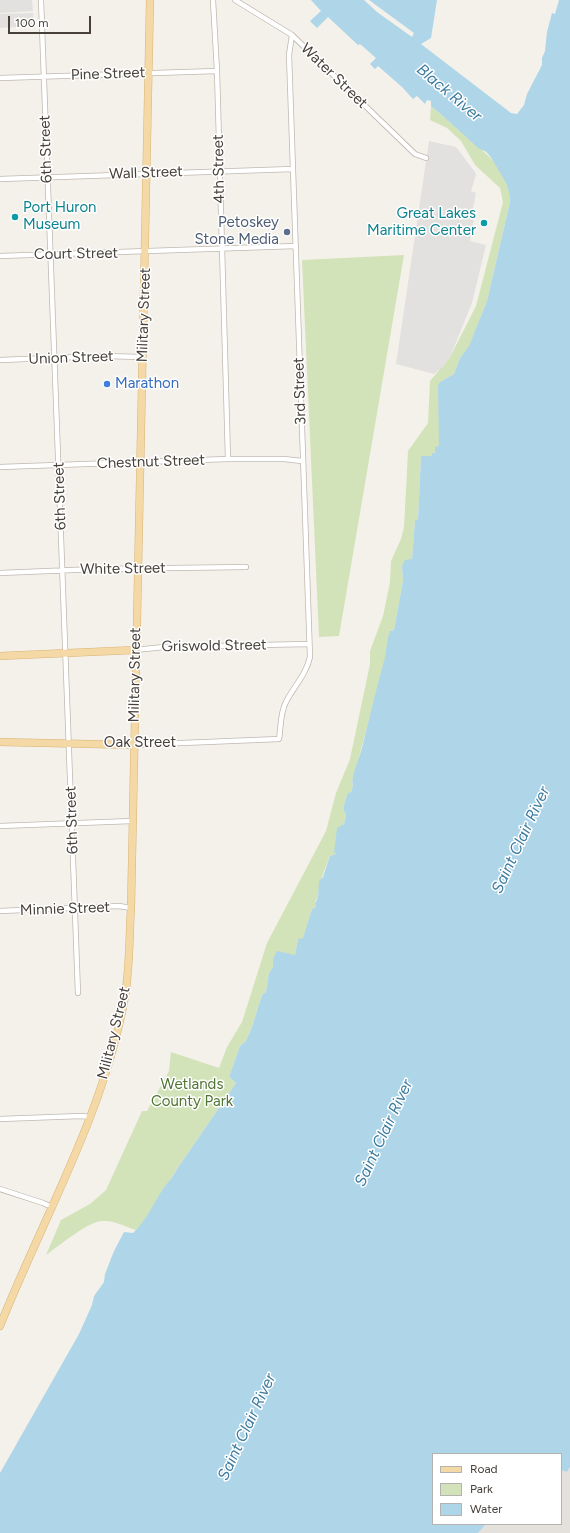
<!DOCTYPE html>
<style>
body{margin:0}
#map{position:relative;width:570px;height:1533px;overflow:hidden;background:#f4f1eb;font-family:Figtree,sans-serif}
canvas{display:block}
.legend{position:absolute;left:432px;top:1453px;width:130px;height:72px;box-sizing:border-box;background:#fff;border:1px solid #b5b3b0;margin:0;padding:5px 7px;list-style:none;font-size:12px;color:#47413a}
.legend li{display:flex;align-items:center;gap:8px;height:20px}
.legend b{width:20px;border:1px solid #b5b3b0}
.scale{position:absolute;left:8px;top:16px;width:83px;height:18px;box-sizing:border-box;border:2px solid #47413a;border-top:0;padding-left:5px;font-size:12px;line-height:14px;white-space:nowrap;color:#47413a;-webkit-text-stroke:3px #fff;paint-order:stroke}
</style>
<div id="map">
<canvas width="570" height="1533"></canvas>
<ul class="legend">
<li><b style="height:5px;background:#f4d8a5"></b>Road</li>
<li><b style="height:11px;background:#d3e3b9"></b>Park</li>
<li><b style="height:11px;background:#afd5e9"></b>Water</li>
</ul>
<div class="scale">100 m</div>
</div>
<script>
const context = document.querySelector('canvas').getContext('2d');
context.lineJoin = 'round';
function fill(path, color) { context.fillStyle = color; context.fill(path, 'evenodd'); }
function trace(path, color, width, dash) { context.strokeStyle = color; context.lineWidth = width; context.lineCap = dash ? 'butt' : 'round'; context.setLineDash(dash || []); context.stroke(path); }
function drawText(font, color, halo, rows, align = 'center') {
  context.font = font + ' Figtree,sans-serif'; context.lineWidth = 3; context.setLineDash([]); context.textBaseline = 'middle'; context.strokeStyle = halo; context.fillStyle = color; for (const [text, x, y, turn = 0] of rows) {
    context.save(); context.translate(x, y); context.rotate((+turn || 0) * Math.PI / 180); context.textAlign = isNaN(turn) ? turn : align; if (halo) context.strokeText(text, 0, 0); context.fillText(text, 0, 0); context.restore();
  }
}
fill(new Path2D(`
 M 570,1467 L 570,1533 L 478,1533 L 486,1524 L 561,1524 L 561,1470 L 567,1472 Z`), '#e4e0dc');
fill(new Path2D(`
 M 431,106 L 468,137 L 497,164 L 499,170 L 506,178 L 509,190 L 510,202 L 487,301 L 469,347 L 460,358 L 454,374 L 440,382 L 439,446 L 432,456 L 421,456 L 418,520 L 415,520 L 412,559 L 402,566 L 403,581 L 394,630 L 390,631 L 385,661 L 352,783 L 353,786 L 351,792 L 348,794 L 343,808 L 346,815 L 336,854 L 330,856 C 325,870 318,883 318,898 L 315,901 L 316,907 L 312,909 L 303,939 L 298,939 L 295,955 L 276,956 L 273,959 L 273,967 L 269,973 L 266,992 L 262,995 L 252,1027 L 246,1041 L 240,1046 L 229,1077 L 236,1083 L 177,1169 L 140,1227 L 136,1230 C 126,1227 114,1220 103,1221 C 88,1221 59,1246 46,1255 L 61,1220 L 90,1204 L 106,1190 L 142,1111 L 147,1111 L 169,1071 L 171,1052 L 219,1068 L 227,1047 L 242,1022 L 267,943 L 326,831 L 336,793 L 350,759 L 370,664 L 370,651 L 383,616 L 390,582 L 391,561 L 401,539 L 404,527 L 408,451 L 428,423 L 430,381 L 450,357 L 476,306 L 503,202 L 500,188 L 475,165 L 461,141 L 447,128 L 430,120 Z
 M 404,255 L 339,636 L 319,637 L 302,260 Z`), '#d3e3b9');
fill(new Path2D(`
 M 0,0 L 32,0 L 33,11 L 0,13 Z
 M 33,13 L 34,26 L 0,28 L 0,14 Z
 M 429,141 L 456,147 L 475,172 L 476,175 L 471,191 L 476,193 L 471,217 L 474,218 L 470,241 L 486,245 L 472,303 L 450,357 L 443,367 L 434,374 L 396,364 Z`), '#e3e1df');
fill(new Path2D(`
 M 311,0 L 437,0 L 431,38 L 421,44 L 511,113 L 517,114 L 524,105 L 527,94 L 542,65 L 542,58 L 545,51 L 547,32 L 552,13 L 555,14 L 559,0 L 570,0 L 570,1467 L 567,1472 L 561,1470 L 561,1454 L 433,1454 L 433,1524 L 486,1524 L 478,1533 L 0,1533 L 0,1473 L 79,1334 L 92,1305 L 94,1296 L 104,1282 L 105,1274 L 114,1251 L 124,1232 L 133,1233 C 146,1221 153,1204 163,1189 C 168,1182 173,1177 177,1169 L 236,1083 L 229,1077 L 240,1046 L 246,1041 L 252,1027 L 262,995 L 266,992 L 269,973 L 273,967 L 273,959 L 277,951 L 295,955 L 298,939 L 303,938 L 312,909 L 316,907 L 315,903 L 318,898 L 319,881 L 323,877 L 330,856 L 336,854 L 334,852 L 337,828 L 344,824 L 346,815 L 343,808 L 348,793 L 351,792 L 353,786 C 350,779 360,756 362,748 C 369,719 376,690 384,661 C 387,652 386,641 390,631 L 394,630 L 403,581 L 402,566 L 405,560 L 412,559 L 415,520 L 418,520 L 421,456 L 432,456 L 432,453 L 435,453 L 435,447 L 439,446 L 438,386 L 440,382 L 454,374 L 460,358 L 469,346 L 487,301 L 510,202 C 509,186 507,184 499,171 C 495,164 492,157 485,151 C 482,150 479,149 477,147 C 462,133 447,119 431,106 L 431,101 L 427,100 L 425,104 L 417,96 L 413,99 L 402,87 L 378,66 L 375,69 L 370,64 L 376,58 L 360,44 L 358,45 L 328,17 L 317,28 L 310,21 L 321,11 Z`), '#afd5e9');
fill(new Path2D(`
 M 364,0 L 369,0 L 414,33 L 412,37 L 377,12 Z`), '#f4f1eb');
const street = new Path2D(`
 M 41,0 L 78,993
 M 213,0 L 217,71 L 228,459
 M 235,0 L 292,35 L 415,154 L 426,158
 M 0,78 L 217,71
 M 0,179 L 293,169
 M 0,256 L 296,246
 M 0,360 L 103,356 L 143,357
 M 0,467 L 228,459 L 284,459 L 302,461
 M 0,573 L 97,569 L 246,567
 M 135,650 L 164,647 L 309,644
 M 134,745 L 279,739 C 281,727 280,713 286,702 C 294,686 306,675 310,657 L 289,55 L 292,35
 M 0,826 L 132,821
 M 0,911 L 119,906 L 131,908
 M 0,1119 L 81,1116 L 91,1117
 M 0,1189 L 43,1203 L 52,1207`);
const primary = new Path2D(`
 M 0,656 L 135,650
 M 0,742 L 134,745
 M 0,1326 C 43,1218 102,1117 124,1002 C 130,971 129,939 131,908 L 150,0`);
trace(street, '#bfb8af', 6);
trace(primary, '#d8b476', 8);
trace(street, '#fff', 4.5);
trace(primary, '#f4d8a5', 7);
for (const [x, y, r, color] of [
 [15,217,4,"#0f9aa8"],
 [484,223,4,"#0f9aa8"],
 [287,232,4,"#5c6f8a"],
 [107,384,4,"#3f7fe0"]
]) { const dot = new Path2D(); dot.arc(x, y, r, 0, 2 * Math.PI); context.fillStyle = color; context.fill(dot); trace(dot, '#fff', 1.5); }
drawText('15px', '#47413a', '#fff', [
 ["Pine Street",108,74,-2],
 ["Water Street",334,76,44],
 ["6th Street",46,149,-92],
 ["4th Street",219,169,-91],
 ["Wall Street",146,173,-2],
 ["Court Street",76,254,-1],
 ["Military Street",144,315,-88],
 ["Union Street",71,358,-2],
 ["3rd Street",300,391,-92],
 ["Chestnut Street",151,462,-2],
 ["6th Street",60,496,-92],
 ["White Street",123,569,-1],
 ["Griswold Street",214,646,-1],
 ["Military Street",135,675,-89],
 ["Oak Street",140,743],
 ["6th Street",72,820,-92],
 ["Minnie Street",65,909,-2],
 ["Military Street",114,1033,-76]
]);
drawText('15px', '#0d838f', '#fff', [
 ["Port Huron",23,208],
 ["Museum",23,225],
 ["Great Lakes",476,214,"right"],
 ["Maritime Center",476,231,"right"]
], 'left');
drawText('15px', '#4e5e75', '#fff', [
 ["Petoskey",279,223],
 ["Stone Media",279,240]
], 'right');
drawText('15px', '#366cbe', '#fff', [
 ["Marathon",115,384]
], 'left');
drawText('15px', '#4f7433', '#fff', [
 ["Wetlands",192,1085],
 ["County Park",192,1102]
]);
drawText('italic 16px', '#3c7ca0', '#fff', [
 ["Black River",449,93,40],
 ["Saint Clair River",521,840,-65],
 ["Saint Clair River",384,1133,-65],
 ["Saint Clair River",247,1427,-65]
]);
</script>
